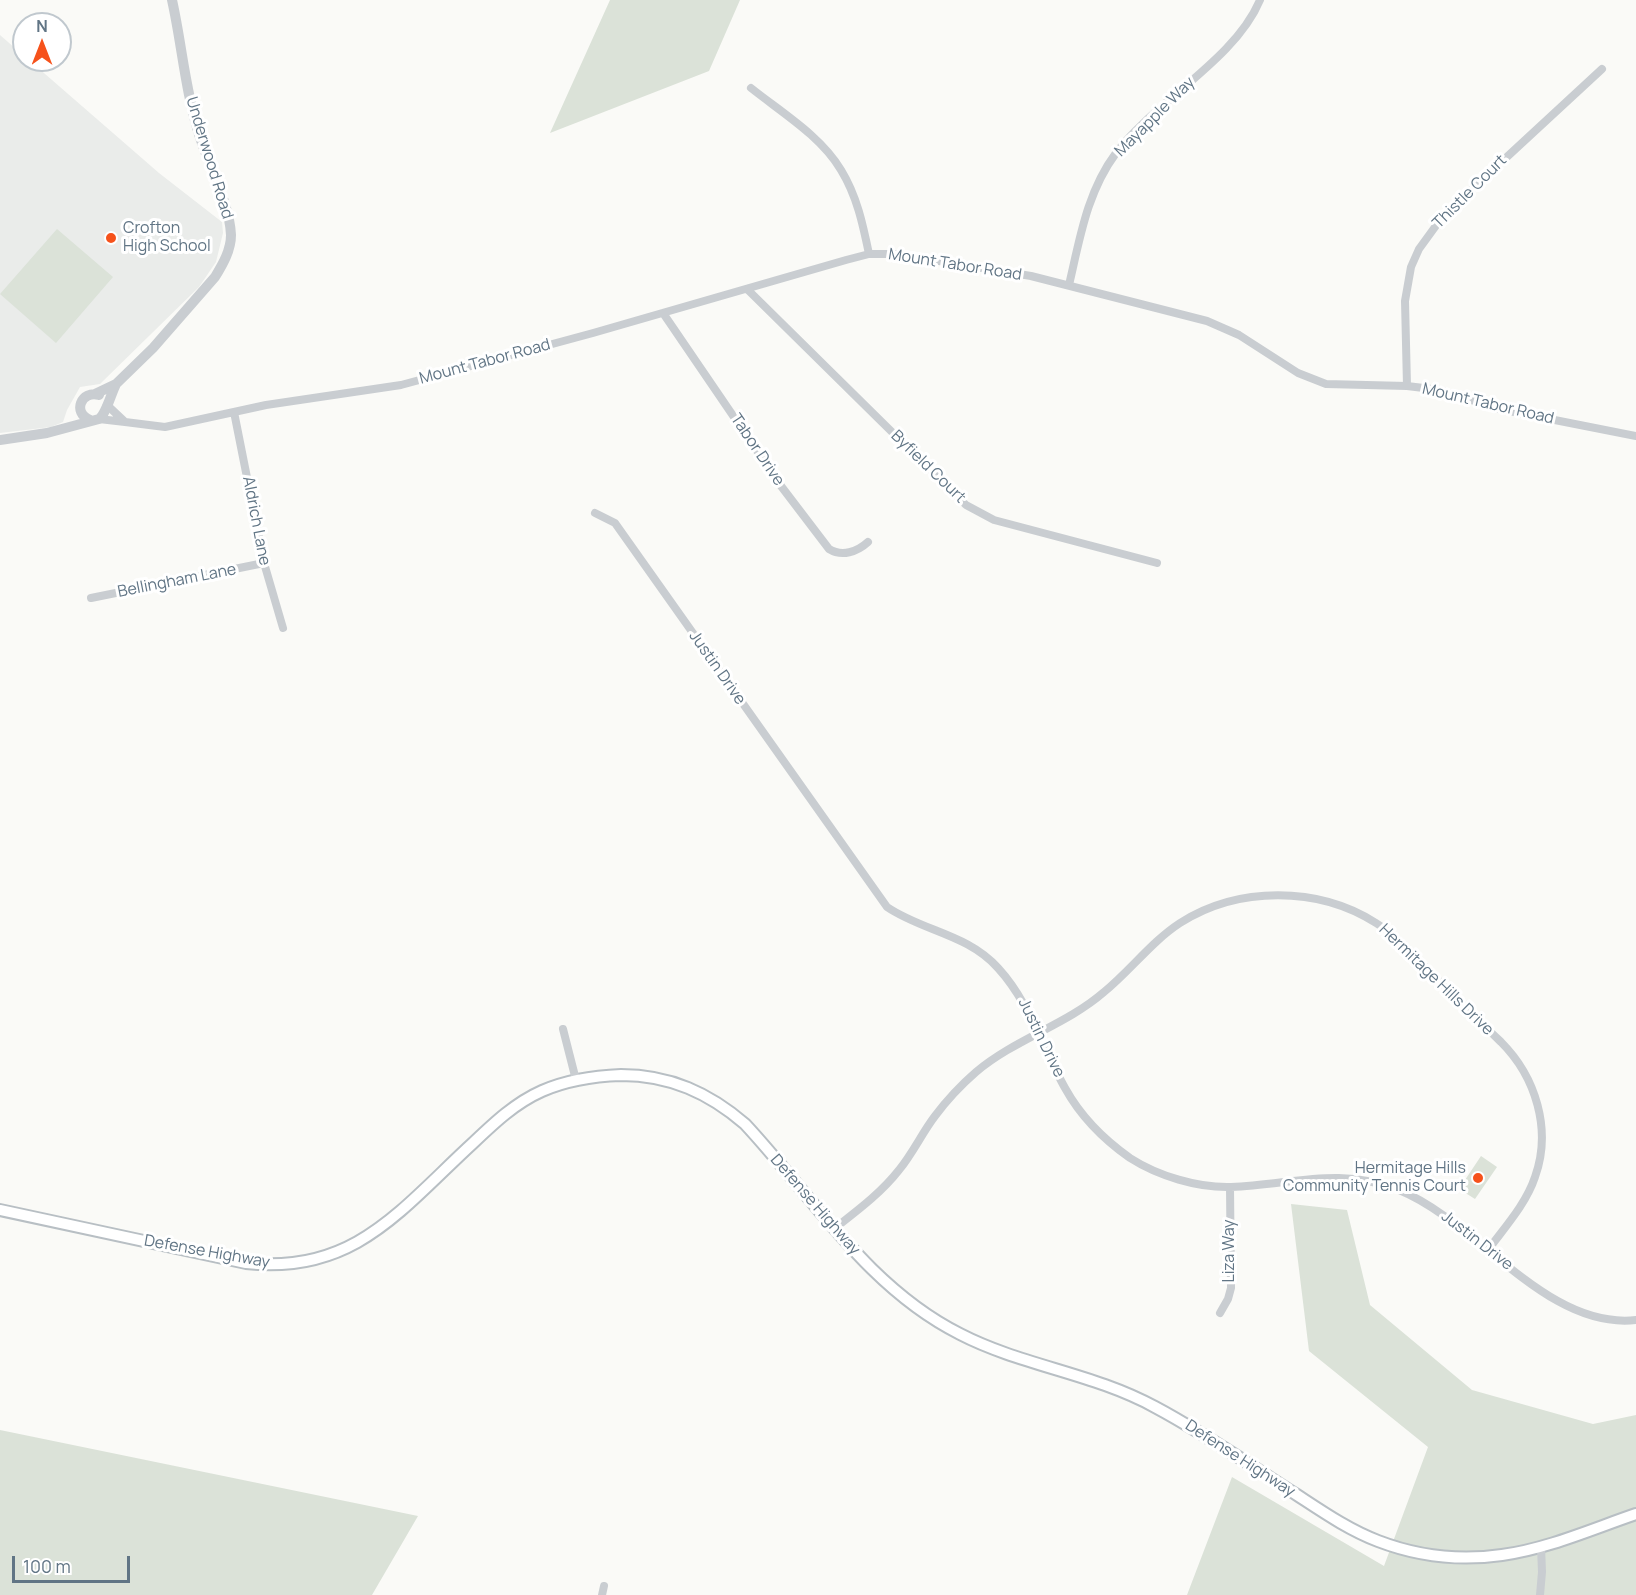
<!DOCTYPE html>
<style>
body{margin:0}
#map{position:relative;width:1636px;height:1595px;overflow:hidden;background:#fafaf7;font-family:Manrope,sans-serif}
canvas{display:block}
.north{position:absolute;left:12px;top:12px;width:60px;height:60px;box-sizing:border-box;background:#fff;border:2px solid #c0c8ce;border-radius:50%;rotate:0deg;font-size:16px;font-weight:700;line-height:24px;text-align:center;color:#617585}
.north::after{content:'';display:block;margin:auto;width:21px;height:27px;background:#f6521b;clip-path:polygon(50% 0,100% 100%,50% 72%,0 100%)}
.scale{position:absolute;left:12px;top:1556px;width:118px;height:27px;box-sizing:border-box;border:3px solid #617585;border-top:0;padding-left:8px;font-size:18px;line-height:21px;white-space:nowrap;color:#617585;-webkit-text-stroke:4px #fff;paint-order:stroke}
</style>
<div id="map">
<canvas width="1636" height="1595"></canvas>
<div class="north">N</div>
<div class="scale">100 m</div>
</div>
<script>
const context = document.querySelector('canvas').getContext('2d');
context.lineJoin = 'round';
function fill(path, color) { context.fillStyle = color; context.fill(path, 'evenodd'); }
function trace(path, color, width, dash) { context.strokeStyle = color; context.lineWidth = width; context.lineCap = dash ? 'butt' : 'round'; context.setLineDash(dash || []); context.stroke(path); }
function drawText(font, color, halo, rows, align = 'center') {
  context.font = font + ' Manrope,sans-serif'; context.lineWidth = 6; context.setLineDash([]); context.textBaseline = 'middle'; context.strokeStyle = halo; context.fillStyle = color; for (const [text, x, y, turn = 0] of rows) {
    context.save(); context.translate(x, y); context.rotate((+turn || 0) * Math.PI / 180); context.textAlign = isNaN(turn) ? turn : align; if (halo) context.strokeText(text, 0, 0); context.fillText(text, 0, 0); context.restore();
  }
}
fill(new Path2D(`
 M 0,35 L 24,56 L 24,60 L 29,60 L 159,173 L 222,222 L 223,233 L 216,262 L 199,287 L 100,384 L 80,387 L 67,410 L 63,422 L 51,427 L 0,433 Z`), '#eaecea');
fill(new Path2D(`
 M 610,0 L 740,0 L 709,71 L 550,133 Z
 M 57,229 L 113,277 L 56,343 L 0,294 Z
 M 1481,1156 L 1497,1167 L 1475,1199 L 1459,1189 Z
 M 1291,1204 L 1347,1210 L 1370,1305 L 1472,1390 L 1593,1424 L 1636,1415 L 1636,1595 L 1187,1595 L 1232,1477 L 1384,1566 L 1428,1447 L 1309,1351 Z
 M 0,1430 L 418,1516 L 372,1595 L 0,1595 Z`), '#dbe2d8');
const secondary = new Path2D(`
 M 0,1210 L 246,1263 C 354,1275 401,1209 473,1143 C 494,1123 515,1103 542,1091 C 567,1080 594,1076 621,1075 C 670,1075 709,1093 745,1124 C 813,1197 868,1288 960,1334 C 1022,1366 1093,1373 1155,1407 C 1204,1433 1250,1465 1297,1495 C 1323,1512 1349,1530 1378,1541 C 1417,1556 1460,1561 1502,1555 C 1547,1549 1592,1529 1636,1514`);
trace(secondary, '#b8bfc4', 14);
trace(new Path2D(`
 M 751,88 C 781,112 821,136 841,170 C 857,196 863,225 869,254
 M 1069,285 C 1080,238 1087,192 1116,153 C 1155,101 1235,60 1260,0
 M 747,289 L 966,505 L 994,520 L 1157,563
 M 663,313 L 781,486 L 829,549 C 842,557 857,552 868,542
 M 1407,386 L 1405,301 L 1411,267 L 1419,249 L 1443,216 L 1602,69
 M 234,412 L 264,563 L 283,628
 M 99,419 L 125,422 L 107,405
 M 125,422 L 165,427 L 266,405 L 401,385 L 593,333 L 846,260 L 869,254 L 896,254 L 1031,276 L 1207,321 L 1239,335 L 1298,373 L 1326,384 L 1407,386 L 1440,390 L 1499,409 L 1636,436
 M 595,513 L 615,523 L 887,907 C 922,931 968,934 998,968 C 1030,1003 1042,1047 1065,1088 C 1081,1117 1103,1139 1130,1158 C 1158,1176 1198,1188 1231,1187 C 1292,1185 1338,1166 1399,1190 C 1478,1222 1546,1330 1636,1320
 M 91,598 L 264,563
 M 563,1029 L 576,1080
 M 835,1228 C 858,1210 881,1193 899,1170 C 913,1153 922,1133 935,1116 C 947,1100 961,1085 976,1072 C 1015,1039 1066,1025 1104,992 C 1131,970 1151,942 1180,923 C 1238,886 1318,886 1376,923 C 1397,936 1415,956 1432,974 C 1455,997 1478,1020 1501,1042 C 1536,1077 1552,1130 1535,1177 C 1526,1204 1505,1227 1488,1250
 M 1220,1313 L 1228,1299 L 1231,1288 L 1230,1187
 M 602,1595 L 604,1586
 M 1540,1595 L 1542,1572 L 1541,1546`), '#c9cdd1', 8);
trace(new Path2D(`
 M 95,394 L 116,384 L 153,348 L 215,277 C 223,264 231,250 231,235 C 230,205 208,164 199,134 C 185,90 182,45 172,0
 M 90,420 C 72,413 81,390 99,395
 M 0,440 L 47,433 L 99,419 C 106,414 111,394 116,384`), '#c9cdd1', 10);
trace(secondary, '#fff', 10);
for (const [x, y, r, color] of [
 [111,238,6,"#f6521b"],
 [1478,1178,6,"#f6521b"]
]) { const dot = new Path2D(); dot.arc(x, y, r, 0, 2 * Math.PI); context.fillStyle = color; context.fill(dot); trace(dot, '#fff', 2); }
drawText('16px', '#617585', '#fff', [
 ["Mayapple Way",1155,117,-45],
 ["Underwood Road",209,158,73],
 ["Thistle Court",1470,192,-45],
 ["Mount Tabor Road",955,265,9],
 ["Mount Tabor Road",485,362,-15],
 ["Mount Tabor Road",1488,404,13],
 ["Tabor Drive",757,450,56],
 ["Byfield Court",928,467,44],
 ["Aldrich Lane",256,521,79],
 ["Bellingham Lane",177,581,-11],
 ["Justin Drive",717,668,55],
 ["Hermitage Hills Drive",1436,980,44],
 ["Justin Drive",1041,1038,64],
 ["Defense Highway",815,1205,49],
 ["Justin Drive",1477,1241,38],
 ["Liza Way",1230,1251,-90],
 ["Defense Highway",207,1252,10],
 ["Defense Highway",1240,1459,33]
]);
drawText('16px', '#617585', '#fff', [
 ["Crofton",123,229],
 ["High School",123,247],
 ["Hermitage Hills",1466,1169,"right"],
 ["Community Tennis Court",1466,1187,"right"]
], 'left');
</script>
